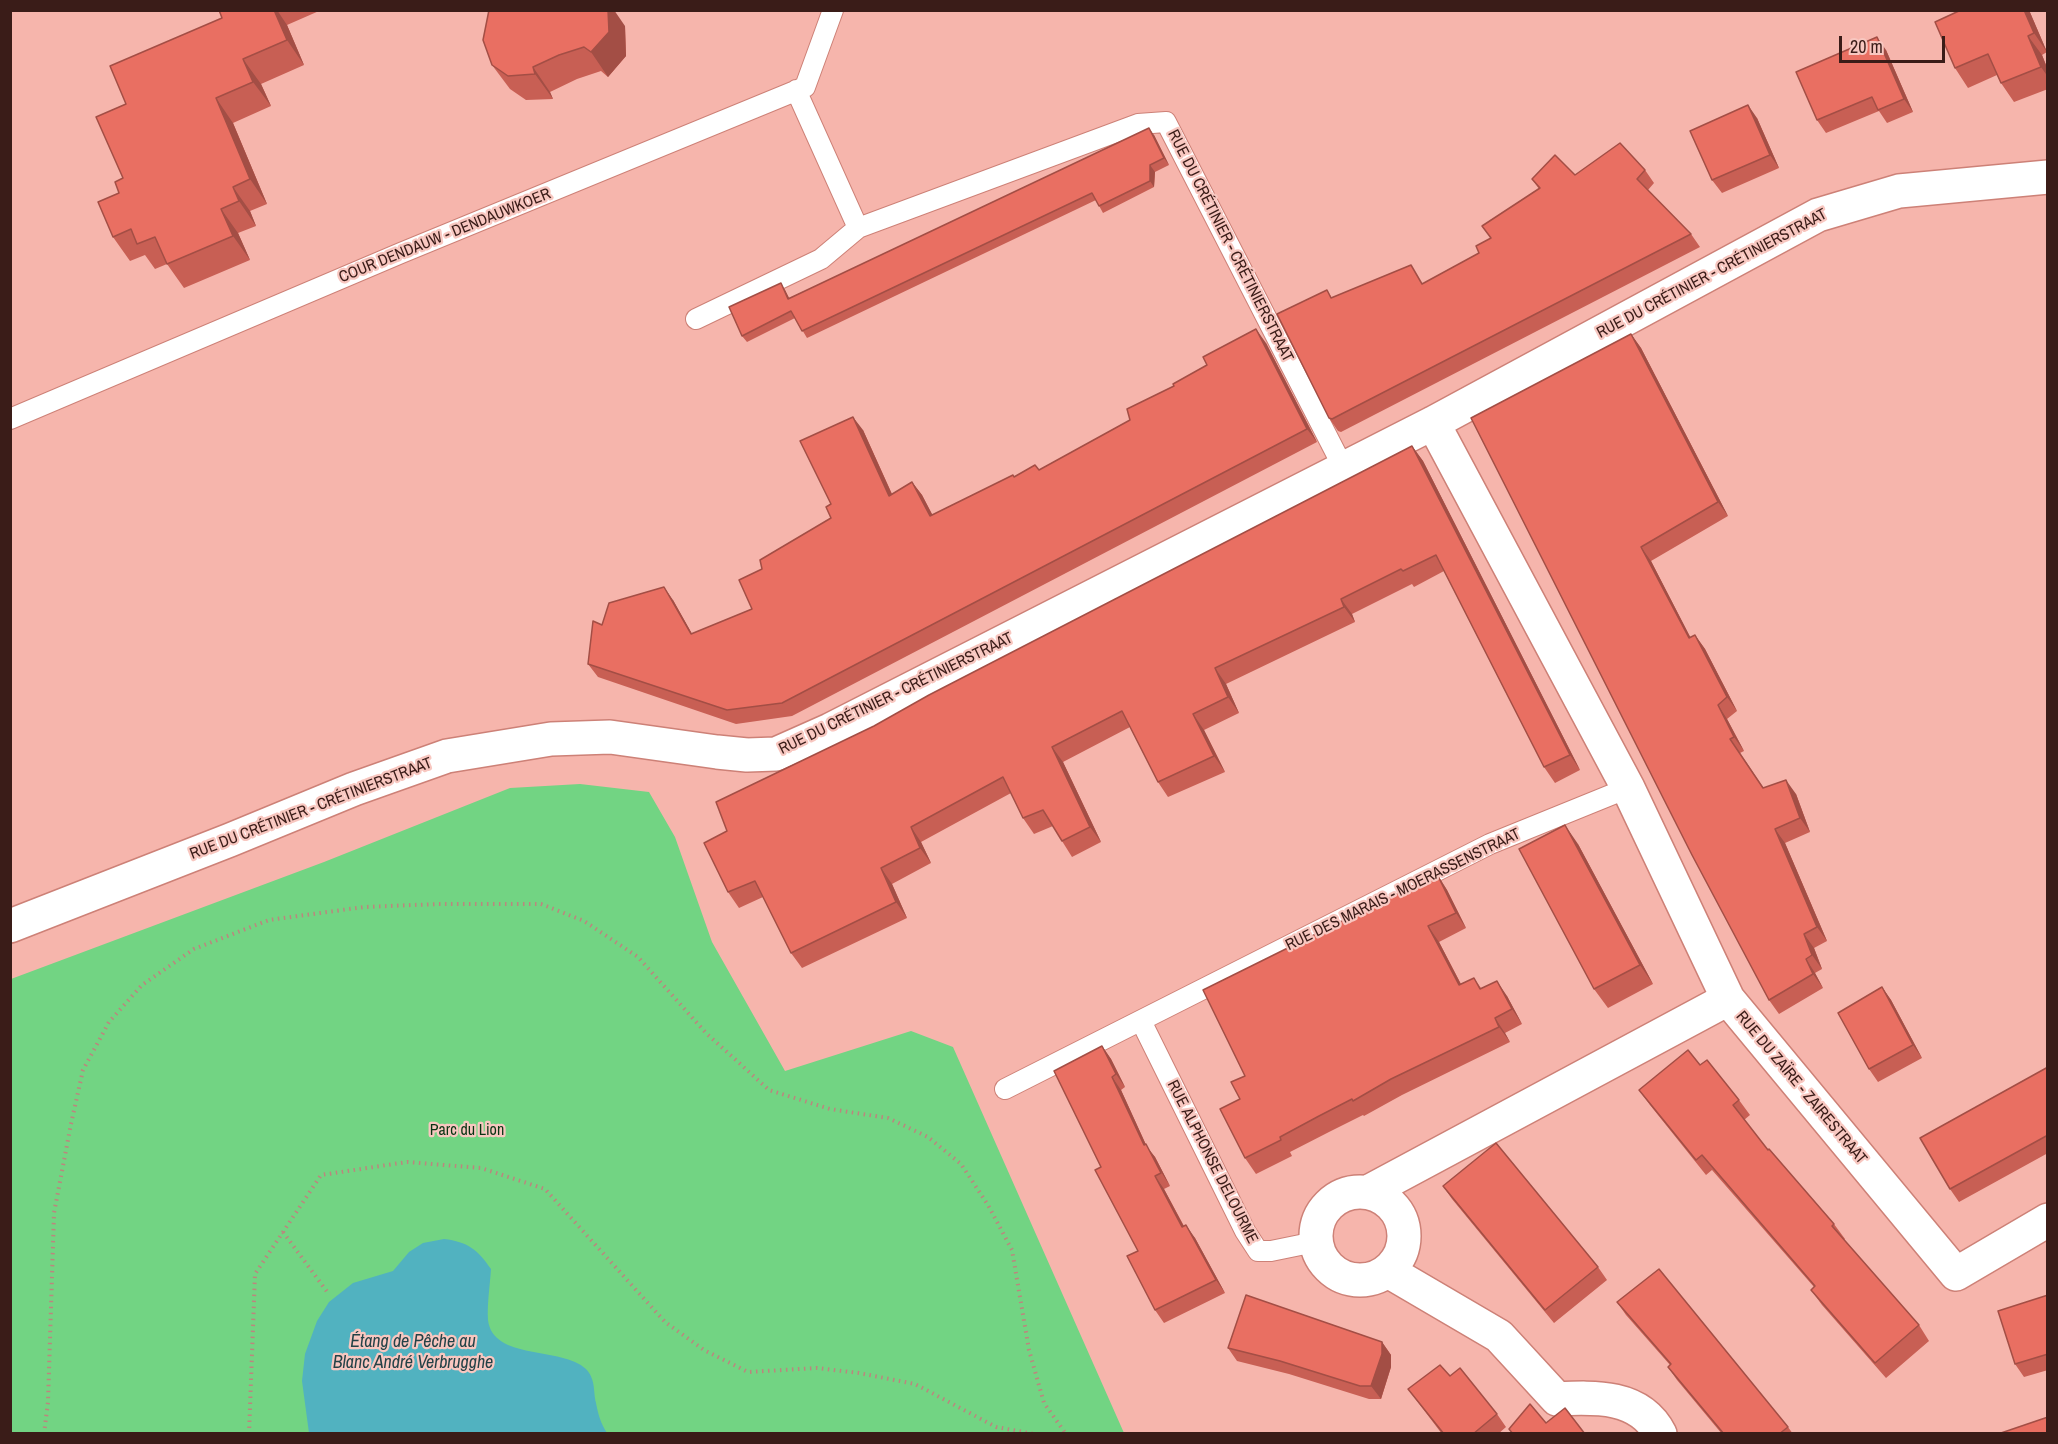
<!DOCTYPE html>
<meta charset="utf-8">
<style>
body{margin:0}
#map{position:relative;width:2058px;height:1444px;overflow:hidden;background:#f6b5ac;font-family:"Archivo Narrow",sans-serif}
canvas{display:block}
.frame{position:absolute;inset:0;border:12px solid #3a1c18;pointer-events:none}
.scale{position:absolute;left:1839px;top:36px;width:106px;height:27px;box-sizing:border-box;border:3px solid #3a1c18;border-top:0;padding-left:8px;font-size:18px;line-height:21px;white-space:nowrap;color:#3a1c18;-webkit-text-stroke:4px #f8c7c0;paint-order:stroke}
</style>
<div id="map">
<canvas width="2058" height="1444"></canvas>
<div class="frame"></div>
<div class="scale">20 m</div>
</div>
<script>
const context = document.querySelector('canvas').getContext('2d');
context.lineJoin = 'round';
function fill(path, color) { context.fillStyle = color; context.fill(path, 'evenodd'); }
function trace(path, color, width, dash) { context.strokeStyle = color; context.lineWidth = width; context.lineCap = dash ? 'butt' : 'round'; context.setLineDash(dash || []); context.stroke(path); }
function drawText(font, color, halo, rows, align = 'center') {
  context.font = font + ' "Archivo Narrow",sans-serif'; context.lineWidth = 4.5; context.setLineDash([]); context.textBaseline = 'middle'; context.strokeStyle = halo; context.fillStyle = color; for (const [text, x, y, turn = 0] of rows) {
    context.save(); context.translate(x, y); context.rotate((+turn || 0) * Math.PI / 180); context.textAlign = isNaN(turn) ? turn : align; if (halo) context.strokeText(text, 0, 0); context.fillText(text, 0, 0); context.restore();
  }
}
fill(new Path2D(`
 M 580,784 L 649,792 L 675,837 L 712,942 L 785,1071 L 911,1031 L 953,1047 L 1124,1433 L 11,1434 L 11,979 L 324,862 L 510,788 Z`), '#72d483');
fill(new Path2D(`
 M 444,1239 C 468,1242 477,1249 491,1269 C 490,1285 487,1304 488,1320 C 493,1361 562,1346 586,1369 C 596,1380 593,1390 596,1403 C 598,1414 601,1424 607,1433 L 309,1433 L 302,1381 L 305,1354 L 317,1321 L 329,1302 L 353,1283 L 393,1271 L 409,1252 L 423,1243 Z`), '#51b2c0');
const lane = new Path2D(`
 M 796,90 L 858,228 L 1138,124 L 1166,122 L 1344,469
 M 696,319 L 821,259 L 858,228
 M 10,419 L 401,253 L 805,87 L 833,10
 M 1141,1021 L 1245,1231 L 1258,1251 L 1271,1251 L 1315,1242
 M 1005,1089 L 1490,844 L 1628,788`);
const street = new Path2D(`
 M 1433,423 L 1628,788 L 1728,999 L 1956,1274 L 2048,1220
 M 10,926 L 230,840 L 354,789 L 447,756 L 551,739 L 610,737 L 717,752 L 747,755 L 776,754 L 830,730 L 1433,423 L 1818,215 L 1899,191 L 2048,177
 M 1368,1192 L 1728,999
 M1316 1236a44 44 0 1 1 88 0a44 44 0 1 1-88 0Z
 M 1388,1271 L 1499,1336 L 1557,1399 C 1595,1397 1640,1395 1660,1434`);
trace(lane, '#cd8177', 22);
trace(street, '#cd8177', 36);
trace(new Path2D(`
 M 283,1232 L 328,1293
 M 44,1434 L 48,1402 L 54,1213 L 71,1124 L 83,1070 L 109,1022 L 142,985 L 194,949 L 269,920 L 364,907 L 438,904 L 541,904 L 584,921 L 638,957 L 706,1033 L 769,1090 L 830,1109 L 888,1118 L 928,1137 L 961,1164 L 988,1205 L 1012,1250 L 1029,1350 L 1044,1403 L 1066,1434
 M 249,1434 L 255,1274 L 321,1175 L 407,1162 L 481,1168 L 545,1189 L 665,1322 L 704,1350 L 748,1372 L 817,1368 L 859,1373 L 915,1384 L 996,1427 L 1034,1434`), '#bc867e', 4, [1.5, 4.5]);
trace(lane, '#fff', 20);
trace(street, '#fff', 33);
fill(new Path2D(`
 M 219,10 L 319,11 L 287,25 L 304,65 L 261,84 L 271,106 L 233,123 L 267,204 L 250,211 L 256,226 L 238,233 L 250,260 L 184,288 L 167,264 L 155,269 L 145,255 L 130,261 L 113,237 L 119,193 L 123,178 L 126,104 L 222,18 Z
 M 2029,10 L 2047,52 L 2042,55 L 2048,70 L 2048,89 L 2014,102 L 2001,83 L 1997,75 L 1968,88 L 1955,68 Z
 M 625,26 L 626,56 L 608,77 L 601,71 L 577,79 L 550,92 L 553,99 L 526,100 L 510,89 L 492,65 Z
 M 1886,50 L 1913,112 L 1887,123 L 1879,111 L 1826,133 L 1817,120 Z
 M 1757,118 L 1779,168 L 1722,193 L 1712,180 Z
 M 1154,135 L 1169,165 L 1155,172 L 1154,187 L 1103,213 L 1096,200 L 807,338 L 795,318 L 747,342 L 742,336 L 785,290 L 789,298 Z
 M 1645,170 L 1654,183 L 1648,190 L 1691,234 L 1700,247 L 1341,432 L 1338,431 L 1329,418 L 1327,290 L 1332,298 L 1423,284 L 1479,253 L 1491,238 L 1539,189 L 1532,179 Z
 M 1631,334 L 1641,348 L 1728,516 L 1651,561 L 1690,637 L 1695,635 L 1705,649 L 1737,711 L 1727,719 L 1744,751 L 1740,753 L 1763,787 L 1796,794 L 1810,832 L 1785,843 L 1827,941 L 1814,948 L 1822,969 L 1815,973 L 1823,988 L 1779,1014 L 1769,1000 L 1471,418 Z
 M 1266,343 L 1317,442 L 792,716 L 736,724 L 598,677 L 588,664 L 602,625 L 673,600 L 692,634 L 752,609 L 762,569 L 831,518 L 831,504 L 863,430 L 892,494 L 912,482 L 922,495 L 932,515 L 1015,477 L 1039,470 L 1130,420 Z
 M 1412,446 L 1423,461 L 1580,770 L 1555,783 L 1544,767 L 1444,571 L 1414,587 L 1412,584 L 1352,614 L 1355,622 L 1226,684 L 1239,713 L 1204,730 L 1225,772 L 1168,797 L 1158,782 L 1130,727 L 1063,762 L 1101,842 L 1072,857 L 1062,841 L 1053,826 L 1034,834 L 1023,818 L 1011,793 L 921,842 L 931,863 L 892,884 L 907,918 L 802,968 L 791,953 L 763,897 L 739,908 L 728,892 L 727,831 L 874,726 Z
 M 1578,844 L 1653,984 L 1608,1008 L 1594,989 Z
 M 1437,874 L 1447,890 L 1466,928 L 1439,942 L 1461,984 L 1474,978 L 1481,988 L 1507,996 L 1522,1024 L 1505,1033 L 1510,1042 L 1402,1095 L 1364,1116 L 1363,1115 L 1329,1132 L 1290,1152 L 1292,1156 L 1256,1174 L 1245,1158 L 1240,1099 L 1245,1076 Z
 M 1882,987 L 1891,1000 L 1922,1058 L 1878,1082 L 1869,1069 Z
 M 1102,1046 L 1111,1059 L 1125,1087 L 1121,1090 L 1147,1147 L 1155,1157 L 1170,1186 L 1164,1189 L 1184,1226 L 1195,1238 L 1225,1293 L 1164,1323 L 1155,1310 L 1138,1251 L 1101,1167 Z
 M 1700,1065 L 1739,1100 L 1750,1115 L 1744,1120 L 1768,1150 L 1834,1224 L 1845,1239 L 1844,1240 L 1919,1325 L 1929,1341 L 1886,1378 L 1822,1305 L 1811,1290 L 1814,1287 L 1712,1170 L 1706,1175 L 1650,1105 L 1639,1090 Z
 M 2048,1067 L 2048,1153 L 1959,1202 L 1950,1189 Z
 M 1443,1186 L 1598,1267 L 1607,1280 L 1554,1323 L 1452,1199 Z
 M 2048,1295 L 2048,1370 L 2024,1377 L 2015,1364 Z
 M 1617,1302 L 1788,1427 L 1793,1434 L 1722,1434 L 1677,1380 L 1668,1367 L 1670,1365 L 1626,1315 Z
 M 1382,1342 L 1391,1355 L 1391,1367 L 1381,1399 L 1369,1399 L 1289,1374 L 1237,1361 L 1228,1348 Z
 M 1450,1376 L 1497,1414 L 1506,1427 L 1498,1434 L 1442,1434 L 1408,1389 Z`), '#c85f54');
fill(new Path2D(`
 M 274,10 L 277,10 L 287,25 L 304,65 L 287,40 Z
 M 608,10 L 614,10 L 625,26 L 626,56 L 608,77 L 591,52 Z
 M 2024,10 L 2029,10 L 2047,52 L 2034,33 Z
 M 2028,36 L 2042,55 L 2048,70 L 2048,77 L 2041,67 Z
 M 1877,37 L 1886,50 L 1913,112 L 1904,99 Z
 M 243,59 L 261,84 L 271,106 L 253,82 Z
 M 533,67 L 550,92 L 553,99 L 535,74 Z
 M 216,98 L 233,123 L 267,204 L 250,179 Z
 M 1748,105 L 1757,118 L 1779,168 L 1770,155 Z
 M 1149,128 L 1154,135 L 1169,165 L 1164,158 Z
 M 1150,165 L 1155,172 L 1154,187 L 1150,181 Z
 M 233,187 L 250,211 L 256,226 L 239,201 Z
 M 221,209 L 238,233 L 250,260 L 233,236 Z
 M 781,283 L 785,290 L 793,306 L 788,299 Z
 M 1256,329 L 1266,343 L 1317,442 L 1307,429 Z
 M 1631,334 L 1641,348 L 1728,516 L 1718,502 Z
 M 853,417 L 863,430 L 899,510 L 889,496 Z
 M 1412,446 L 1423,461 L 1580,770 L 1570,755 Z
 M 912,482 L 922,495 L 940,529 L 930,516 Z
 M 1641,547 L 1651,561 L 1698,652 L 1689,638 Z
 M 664,587 L 673,600 L 700,648 L 691,634 Z
 M 1341,599 L 1352,614 L 1355,622 L 1344,607 Z
 M 1695,635 L 1705,649 L 1737,711 L 1727,697 Z
 M 1215,668 L 1226,684 L 1239,713 L 1228,697 Z
 M 1718,705 L 1727,719 L 1744,751 L 1734,737 Z
 M 1193,714 L 1204,730 L 1225,772 L 1214,756 Z
 M 1052,747 L 1063,762 L 1101,842 L 1090,827 Z
 M 1786,780 L 1796,794 L 1810,832 L 1800,818 Z
 M 1565,825 L 1578,844 L 1653,984 L 1640,965 Z
 M 911,827 L 921,842 L 931,863 L 920,848 Z
 M 1775,829 L 1785,843 L 1827,941 L 1817,927 Z
 M 881,868 L 892,884 L 907,918 L 896,902 Z
 M 1437,874 L 1447,890 L 1466,928 L 1456,913 Z
 M 1428,926 L 1439,942 L 1469,1000 L 1459,985 Z
 M 1804,934 L 1814,948 L 1822,969 L 1812,955 Z
 M 1806,959 L 1815,973 L 1823,988 L 1813,974 Z
 M 1497,981 L 1507,996 L 1522,1024 L 1512,1009 Z
 M 1882,987 L 1891,1000 L 1922,1058 L 1913,1045 Z
 M 1495,1018 L 1505,1033 L 1510,1042 L 1499,1027 Z
 M 1102,1046 L 1111,1059 L 1125,1087 L 1116,1074 Z
 M 1112,1077 L 1121,1090 L 1147,1147 L 1155,1157 L 1170,1186 L 1144,1145 Z
 M 1155,1176 L 1164,1189 L 1191,1240 L 1182,1227 Z
 M 1186,1225 L 1195,1238 L 1225,1293 L 1216,1280 Z
 M 1382,1342 L 1391,1355 L 1391,1367 L 1381,1399 L 1371,1386 Z`), '#a34e45');
const building = new Path2D(`
 M 219,10 L 274,10 L 287,40 L 243,59 L 253,82 L 216,98 L 250,179 L 233,187 L 239,201 L 221,209 L 233,236 L 167,264 L 155,237 L 137,244 L 131,229 L 113,237 L 98,202 L 119,193 L 115,182 L 123,178 L 96,117 L 126,104 L 110,66 L 222,18 Z
 M 489,10 L 608,10 L 609,32 L 591,52 L 584,47 L 559,55 L 533,67 L 535,74 L 508,76 L 492,65 L 483,40 Z
 M 1961,10 L 2024,10 L 2034,33 L 2028,36 L 2041,67 L 2001,83 L 1988,54 L 1955,68 L 1935,22 Z
 M 1877,37 L 1904,99 L 1878,110 L 1872,97 L 1817,120 L 1796,72 Z
 M 1748,105 L 1770,155 L 1712,180 L 1690,131 Z
 M 1149,128 L 1164,158 L 1150,165 L 1150,181 L 1099,206 L 1092,193 L 802,331 L 791,311 L 742,336 L 729,307 L 781,283 L 788,299 Z
 M 1620,143 L 1645,170 L 1637,179 L 1691,234 L 1355,407 L 1332,419 L 1329,418 L 1277,314 L 1327,290 L 1331,298 L 1411,265 L 1422,284 L 1479,253 L 1476,246 L 1491,238 L 1482,226 L 1540,188 L 1532,179 L 1555,155 L 1575,175 Z
 M 1256,329 L 1307,429 L 782,703 L 727,710 L 588,664 L 593,621 L 602,625 L 609,603 L 664,587 L 691,634 L 752,609 L 739,580 L 762,569 L 760,560 L 831,518 L 826,507 L 831,504 L 800,441 L 853,417 L 889,496 L 912,482 L 930,516 L 1013,475 L 1014,477 L 1035,465 L 1039,470 L 1130,420 L 1127,409 L 1174,386 L 1173,384 L 1207,365 L 1203,357 Z
 M 1631,334 L 1718,502 L 1641,547 L 1689,638 L 1695,635 L 1727,697 L 1718,705 L 1734,737 L 1730,739 L 1763,788 L 1786,780 L 1800,818 L 1775,829 L 1817,927 L 1804,934 L 1812,955 L 1806,959 L 1813,974 L 1769,1000 L 1692,855 L 1471,418 Z
 M 1412,446 L 1570,755 L 1544,767 L 1436,555 L 1403,571 L 1401,569 L 1341,599 L 1344,607 L 1215,668 L 1228,697 L 1193,714 L 1214,756 L 1158,782 L 1122,711 L 1052,747 L 1090,827 L 1062,841 L 1043,810 L 1023,818 L 1003,777 L 911,827 L 920,848 L 881,868 L 896,902 L 791,953 L 755,881 L 728,892 L 704,843 L 727,831 L 716,802 L 874,726 L 929,695 Z
 M 1565,825 L 1640,965 L 1594,989 L 1519,849 Z
 M 1437,874 L 1456,913 L 1428,926 L 1459,985 L 1474,978 L 1480,989 L 1497,981 L 1512,1009 L 1495,1018 L 1499,1027 L 1391,1079 L 1353,1101 L 1352,1099 L 1319,1116 L 1280,1137 L 1281,1140 L 1245,1158 L 1220,1109 L 1240,1099 L 1231,1082 L 1245,1076 L 1203,990 Z
 M 1882,987 L 1913,1045 L 1869,1069 L 1838,1013 Z
 M 1102,1046 L 1116,1074 L 1112,1077 L 1144,1145 L 1146,1144 L 1161,1173 L 1155,1176 L 1182,1227 L 1186,1225 L 1216,1280 L 1155,1310 L 1127,1256 L 1138,1251 L 1095,1170 L 1101,1167 L 1054,1071 Z
 M 1688,1050 L 1700,1065 L 1707,1060 L 1739,1100 L 1733,1105 L 1768,1150 L 1769,1149 L 1834,1224 L 1832,1226 L 1919,1325 L 1875,1363 L 1811,1290 L 1815,1286 L 1702,1155 L 1696,1160 L 1639,1090 Z
 M 2048,1067 L 2048,1135 L 1950,1189 L 1920,1138 Z
 M 1496,1143 L 1598,1267 L 1545,1310 L 1443,1186 Z
 M 1659,1269 L 1788,1427 L 1779,1434 L 1724,1434 L 1668,1367 L 1671,1364 L 1617,1302 Z
 M 1246,1295 L 1382,1342 L 1382,1354 L 1371,1386 L 1360,1386 L 1280,1361 L 1228,1348 Z
 M 2048,1295 L 2048,1354 L 2015,1364 L 1998,1311 Z
 M 1440,1365 L 1450,1376 L 1460,1368 L 1497,1414 L 1473,1434 L 1444,1434 L 1408,1389 Z
 M 1530,1404 L 1546,1423 L 1565,1408 L 1585,1434 L 1513,1434 L 1509,1429 Z
 M 2048,1417 L 2048,1434 L 1998,1434 Z`);
fill(building, '#e96f62');
trace(building, '#a34e45', 1.5);
drawText('16px', '#3a1c18', '#f8c7c0', [
 ["COUR DENDAUW - DENDAUWKOER",445,236,-22],
 ["RUE DU CRÉTINIER - CRÉTINIERSTRAAT",1230,246,63],
 ["RUE DU CRÉTINIER - CRÉTINIERSTRAAT",1712,274,-28],
 ["RUE DU CRÉTINIER - CRÉTINIERSTRAAT",896,694,-26],
 ["RUE DU CRÉTINIER - CRÉTINIERSTRAAT",311,809,-21],
 ["RUE DES MARAIS - MOERASSENSTRAAT",1403,890,-26],
 ["RUE DU ZAÏRE - ZAIRESTRAAT",1801,1088,50],
 ["RUE ALPHONSE DELOURME",1212,1162,63]
]);
drawText('16px', '#083413', '#f8c7c0', [
 ["Parc du Lion",467,1131]
]);
drawText('italic 18px', '#244247', '#f8c7c0', [
 ["Étang de Pêche au",413,1342],
 ["Blanc André Verbrugghe",413,1363]
]);
</script>
